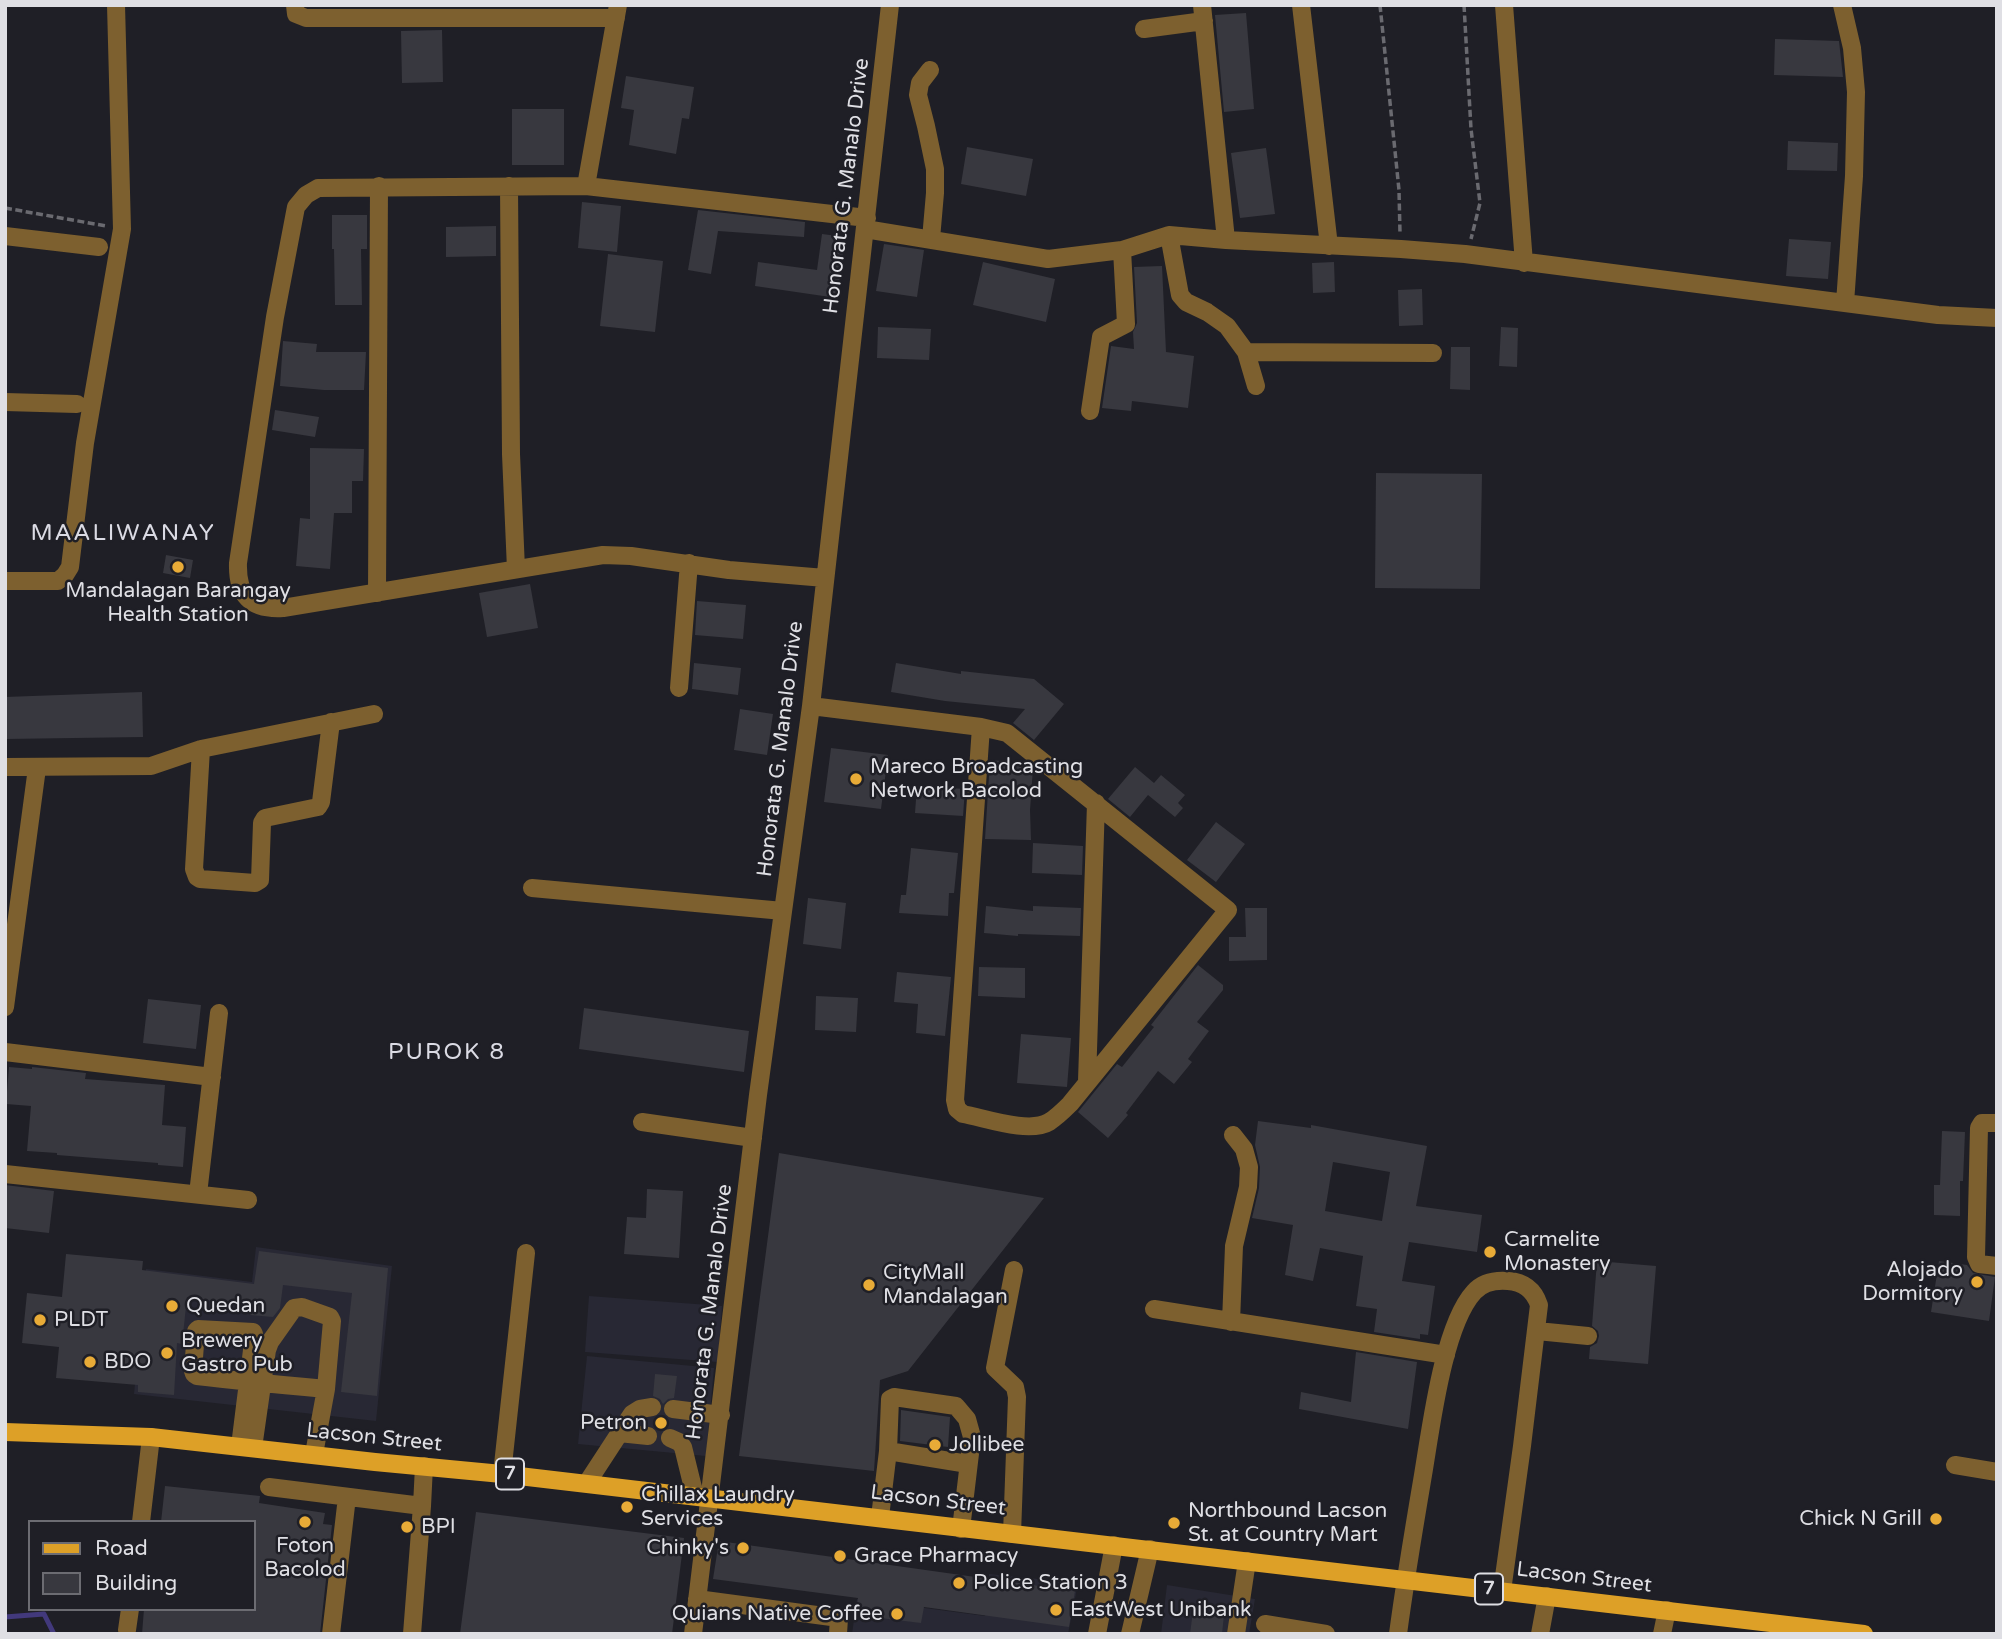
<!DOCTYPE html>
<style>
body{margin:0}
#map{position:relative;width:2002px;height:1639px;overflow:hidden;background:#1f1f26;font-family:"Varela Round",sans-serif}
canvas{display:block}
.frame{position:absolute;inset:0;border:7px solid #dfdfe4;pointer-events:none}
.legend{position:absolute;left:28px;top:1520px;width:228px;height:91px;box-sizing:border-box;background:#1f1f26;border:2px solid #6c6c72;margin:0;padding:9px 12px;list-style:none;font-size:21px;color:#dfdfe4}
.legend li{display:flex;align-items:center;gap:14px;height:35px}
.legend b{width:35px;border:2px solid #6c6c72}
</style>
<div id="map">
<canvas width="2002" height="1639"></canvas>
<div class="frame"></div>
<ul class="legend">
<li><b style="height:9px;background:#dda027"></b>Road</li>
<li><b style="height:19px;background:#38383f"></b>Building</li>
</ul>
</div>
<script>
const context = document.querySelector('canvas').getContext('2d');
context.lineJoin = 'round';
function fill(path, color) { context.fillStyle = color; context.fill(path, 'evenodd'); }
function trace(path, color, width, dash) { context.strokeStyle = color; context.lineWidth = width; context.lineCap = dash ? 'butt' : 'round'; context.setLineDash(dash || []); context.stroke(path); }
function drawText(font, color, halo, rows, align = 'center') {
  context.font = font + ' "Varela Round",sans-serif'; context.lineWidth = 5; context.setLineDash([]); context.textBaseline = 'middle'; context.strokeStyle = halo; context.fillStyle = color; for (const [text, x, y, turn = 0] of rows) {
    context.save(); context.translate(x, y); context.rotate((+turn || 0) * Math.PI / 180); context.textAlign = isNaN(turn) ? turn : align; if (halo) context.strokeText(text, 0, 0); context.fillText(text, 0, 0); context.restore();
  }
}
fill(new Path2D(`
 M 256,1247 L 392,1266 L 376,1421 L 134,1394 L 146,1269 L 252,1282 Z
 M 589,1296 L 722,1306 L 718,1362 L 585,1352 Z
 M 587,1356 L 714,1368 L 706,1456 L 578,1444 Z
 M 989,1574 L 1078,1583 L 1068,1634 L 852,1634 L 857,1599 L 985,1616 Z
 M 1167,1585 L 1255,1599 L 1249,1634 L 1161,1634 Z`), '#282834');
trace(new Path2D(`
 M 5,1617 L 44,1614 L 54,1634`), '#42397c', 5);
fill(new Path2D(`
 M 1246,13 L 1254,109 L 1224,112 L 1215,15 Z
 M 442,30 L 443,82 L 402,83 L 401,31 Z
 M 1775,39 L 1839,41 L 1843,77 L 1774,75 Z
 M 626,76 L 694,87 L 689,119 L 682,118 L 676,154 L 629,145 L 634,110 L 621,108 Z
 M 512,109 L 564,109 L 564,165 L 512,165 Z
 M 1788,141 L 1838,143 L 1837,171 L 1787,170 Z
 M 967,147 L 1033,159 L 1026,196 L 961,184 Z
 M 1266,148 L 1275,214 L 1240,218 L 1231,153 Z
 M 582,202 L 621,206 L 617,252 L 578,248 Z
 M 698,210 L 805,222 L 804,237 L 718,231 L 711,274 L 688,270 Z
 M 332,215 L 367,215 L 367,249 L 361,249 L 362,305 L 335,305 L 334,249 L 332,249 Z
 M 496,226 L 496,256 L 446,257 L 446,227 Z
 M 822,234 L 845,237 L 837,298 L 755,286 L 758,262 L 817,270 Z
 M 1789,239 L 1831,242 L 1828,279 L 1786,276 Z
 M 884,244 L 924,250 L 917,297 L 876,291 Z
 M 608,254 L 663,261 L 655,332 L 600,326 Z
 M 983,262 L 1055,279 L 1046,322 L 973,305 Z
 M 1334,262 L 1335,292 L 1313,293 L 1312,263 Z
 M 1162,266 L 1166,352 L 1194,356 L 1188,408 L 1132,401 L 1131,411 L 1102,408 L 1111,346 L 1134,349 L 1133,332 L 1137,323 L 1134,267 Z
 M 1422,289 L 1423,325 L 1399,326 L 1398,290 Z
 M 878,327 L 931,329 L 929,360 L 877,358 Z
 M 1501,327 L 1518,328 L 1517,367 L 1499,366 Z
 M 283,341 L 317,344 L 316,352 L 366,352 L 364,390 L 324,390 L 280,386 Z
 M 1451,347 L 1470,347 L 1470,390 L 1450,389 Z
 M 275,410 L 319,417 L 315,437 L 272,430 Z
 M 310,448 L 364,449 L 363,481 L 352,481 L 352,513 L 334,513 L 330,569 L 296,566 L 300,518 L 310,519 Z
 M 1376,473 L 1482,474 L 1480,589 L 1375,588 Z
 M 166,555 L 193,560 L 190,578 L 163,573 Z
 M 530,584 L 538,628 L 487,637 L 479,593 Z
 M 697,601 L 746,605 L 743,639 L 695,635 Z
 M 694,663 L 741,668 L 738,695 L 692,689 Z
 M 896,663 L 961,674 L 961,671 L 1034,679 L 1064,704 L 1034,740 L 1013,723 L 1025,709 L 945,701 L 891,692 Z
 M 142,692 L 143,737 L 5,739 L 5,697 Z
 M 740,709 L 773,714 L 767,755 L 734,750 Z
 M 831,748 L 888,755 L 881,809 L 824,802 Z
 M 990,760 L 1026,763 L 1033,768 L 1030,810 L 1031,840 L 985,839 Z
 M 1135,767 L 1154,783 L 1161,775 L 1185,795 L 1178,803 L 1183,808 L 1175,817 L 1148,795 L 1130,817 L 1108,799 Z
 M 917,786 L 965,789 L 963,816 L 915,813 Z
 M 1216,822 L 1245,844 L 1216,882 L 1187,860 Z
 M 1033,843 L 1083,846 L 1082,875 L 1032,873 Z
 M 911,848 L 958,853 L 954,893 L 949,893 L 948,916 L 899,913 L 901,895 L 906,895 Z
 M 808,898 L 846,903 L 841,949 L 803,944 Z
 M 986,906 L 1033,911 L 1033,906 L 1081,908 L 1080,936 L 1018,934 L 1018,936 L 984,933 Z
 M 1245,908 L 1267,908 L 1267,960 L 1229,961 L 1229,937 L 1246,937 Z
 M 1198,965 L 1223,985 L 1223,990 L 1197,1022 L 1209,1031 L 1188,1059 L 1192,1062 L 1174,1084 L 1158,1071 L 1126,1113 L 1128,1115 L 1108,1138 L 1078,1112 L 1117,1064 L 1122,1067 L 1154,1027 L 1151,1025 Z
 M 979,967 L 1025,968 L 1025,998 L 978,996 Z
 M 897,972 L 951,977 L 945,1036 L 916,1033 L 918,1004 L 894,1002 Z
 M 816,996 L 858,998 L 856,1032 L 815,1030 Z
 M 148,999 L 201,1005 L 196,1049 L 143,1043 Z
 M 584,1008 L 749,1031 L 744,1072 L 579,1049 Z
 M 1021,1034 L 1071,1038 L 1067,1087 L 1017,1083 Z
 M 9,1067 L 32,1069 L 32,1067 L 86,1073 L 85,1079 L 165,1085 L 162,1125 L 186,1127 L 183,1167 L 158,1165 L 158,1163 L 57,1155 L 57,1153 L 27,1151 L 31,1106 L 6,1104 Z
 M 1258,1121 L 1311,1128 L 1311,1125 L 1427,1146 L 1416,1206 L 1482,1215 L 1477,1252 L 1409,1242 L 1402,1281 L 1435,1286 L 1428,1335 L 1420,1334 L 1420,1339 L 1374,1332 L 1377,1309 L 1356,1306 L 1363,1256 L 1320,1248 L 1313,1281 L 1285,1275 L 1293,1225 L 1252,1218 L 1259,1188 L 1260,1167 L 1255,1145 ZM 1333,1162 L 1390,1172 L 1382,1221 L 1325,1211 Z
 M 1942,1131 L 1965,1132 L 1963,1181 L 1960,1181 L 1960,1216 L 1934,1215 L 1934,1185 L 1940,1185 Z
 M 779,1153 L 1044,1198 L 908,1371 L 880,1380 L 874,1471 L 739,1456 Z
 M 5,1185 L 54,1191 L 49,1233 L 5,1228 Z
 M 647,1189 L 683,1191 L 679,1258 L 624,1254 L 627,1217 L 646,1218 Z
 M 259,1251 L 388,1268 L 377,1396 L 341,1392 L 352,1293 L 283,1285 L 280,1308 L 273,1317 L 250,1315 L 251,1307 L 187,1297 L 182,1344 L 177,1343 L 174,1395 L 138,1392 L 138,1385 L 56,1378 L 59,1347 L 22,1343 L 27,1293 L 62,1297 L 66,1254 L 143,1261 L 142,1270 L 254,1284 Z
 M 1597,1261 L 1656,1266 L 1648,1364 L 1589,1359 L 1590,1347 L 1597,1343 L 1599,1336 L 1598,1331 L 1592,1326 Z
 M 1939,1261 L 1967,1265 L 1973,1273 L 1995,1277 L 1989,1321 L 1931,1312 Z
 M 1356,1352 L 1417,1362 L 1408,1429 L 1299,1409 L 1301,1392 L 1351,1402 Z
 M 655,1374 L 677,1376 L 674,1398 L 668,1399 L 663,1404 L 660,1399 L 653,1396 Z
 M 901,1410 L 950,1417 L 948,1447 L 900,1441 Z
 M 165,1486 L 260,1496 L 259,1503 L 325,1513 L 323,1524 L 332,1525 L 320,1634 L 142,1634 L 144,1609 L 254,1609 L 254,1522 L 161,1522 Z
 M 476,1512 L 684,1538 L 672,1634 L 460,1634 Z
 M 719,1541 L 1075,1591 L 1069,1627 L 924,1607 L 921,1623 L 856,1615 L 858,1598 L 713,1579 Z
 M 1193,1611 L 1224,1615 L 1222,1634 L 1190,1634 Z`), '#38383f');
trace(new Path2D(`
 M 1380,5 L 1399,190 L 1400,233
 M 1464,5 L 1471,129 L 1480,203 L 1471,239
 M 5,208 L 106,226`), '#6a6a70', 3.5, [7, 3.5]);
trace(new Path2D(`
 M 295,5 L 296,14 L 306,18 L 616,18
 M 1202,5 L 1226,240 L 1401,249 L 1465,254 L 1938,315 L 1997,318
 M 1301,5 L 1329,246
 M 1504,5 L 1524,263
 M 1842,5 L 1852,48 L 1856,92 L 1854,176 L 1845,303
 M 1144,29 L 1204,21
 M 930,70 L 920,83 L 918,95 L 926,126 L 935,169 L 935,193 L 931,239
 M 509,186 L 511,454 L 516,569
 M 586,186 L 618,5
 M 865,229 L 1048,259 L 1122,250 L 1169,235 L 1226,240
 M 1169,235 L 1180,295 L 1186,302 L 1207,312 L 1227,326 L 1246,352 L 1256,386
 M 5,236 L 99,247
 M 1246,352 L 1433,353
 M 5,402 L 77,404
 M 1090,411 L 1101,337 L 1126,324 L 1122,250
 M 825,578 L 729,570 L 631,556 L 603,555 L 283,608 C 250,610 237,595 238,563 L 275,317 L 296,207 L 306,195 L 318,188 L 586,186 L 867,218
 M 5,581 L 58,581 L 65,575 L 70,567 L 85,443 L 122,229 L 116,5
 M 377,593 L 379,186
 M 679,688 L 689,563
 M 811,706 L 981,727 L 1007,733 L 1228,910 L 1070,1104 C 1064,1110 1057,1117 1049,1122 C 1029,1134 985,1118 963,1114 L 957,1109 L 955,1100 L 981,727
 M 201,749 L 194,869 L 197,877 L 200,879 L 255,883 L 260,880 L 262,823 L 265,818 L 313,808 L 318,807 L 321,802 L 331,722
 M 5,767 L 151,766 L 201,749 L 374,714
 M 532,888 L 783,911
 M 5,1007 L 37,768
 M 5,1052 L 212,1077
 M 1087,1081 L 1096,803
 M 642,1122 L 753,1138
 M 1997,1123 L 1982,1123 L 1979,1128 L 1976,1257 L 1979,1264 L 1997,1266
 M 5,1174 L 248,1200
 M 198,1194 L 219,1013
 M 1154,1309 L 1446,1355
 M 1231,1322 L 1234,1246 L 1248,1187 L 1249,1167 L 1244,1149 L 1233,1135
 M 1537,1331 L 1588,1336
 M 673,1409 L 721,1415
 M 619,1433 L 648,1436
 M 670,1438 L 679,1442 L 683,1447 L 695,1496
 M 240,1446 L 254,1334 L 253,1332 L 198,1329 L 196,1331 L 193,1371 L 194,1374 L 197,1376 C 240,1381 283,1385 326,1389
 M 253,1448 L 267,1350 L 270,1342 L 294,1308 L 302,1307 L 330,1317 L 332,1321 L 326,1389 L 314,1454
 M 888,1451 L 968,1464
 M 1955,1465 L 1997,1472
 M 502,1474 L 526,1253
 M 587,1483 L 632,1414 L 640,1409 L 652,1407
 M 269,1487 L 422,1506
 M 880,1517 L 888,1451 L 890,1399 L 894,1397 L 956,1406 L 967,1419 L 972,1437 L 961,1529
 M 141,1522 L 151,1437
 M 1012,1534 L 1017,1397 L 1015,1387 L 995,1368 L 1014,1270
 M 697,1599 L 839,1618 L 838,1634
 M 1265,1624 L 1326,1634
 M 127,1630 L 130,1609
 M 331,1634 L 347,1497
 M 412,1634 L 422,1506 L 424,1466
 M 693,1634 L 758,1095 L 811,706 L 890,5
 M 1097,1634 L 1114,1545
 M 1130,1634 L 1150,1549
 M 1236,1634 L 1247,1561
 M 1398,1634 C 1405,1581 1414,1528 1423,1475 C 1431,1428 1443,1326 1474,1292 C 1483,1282 1496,1280 1508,1281 C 1524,1282 1534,1290 1539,1305 L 1522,1446 L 1502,1591
 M 1540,1634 L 1547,1596
 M 1662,1634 L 1667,1610`), '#7d602f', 18);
trace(new Path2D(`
 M 5,1432 L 151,1437 L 375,1462 L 502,1474 L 1864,1634`), '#dda027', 18);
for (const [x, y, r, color] of [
 [178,567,7,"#e8ab37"],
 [856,779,7,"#e8ab37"],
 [1490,1252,7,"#e8ab37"],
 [1977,1282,7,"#e8ab37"],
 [869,1285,7,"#e8ab37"],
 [172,1306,7,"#e8ab37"],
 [40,1320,7,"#e8ab37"],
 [167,1353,7,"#e8ab37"],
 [90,1362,7,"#e8ab37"],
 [661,1423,7,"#e8ab37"],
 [935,1445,7,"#e8ab37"],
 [627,1507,7,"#e8ab37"],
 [1936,1519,7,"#e8ab37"],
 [305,1522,7,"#e8ab37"],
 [1174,1523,7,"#e8ab37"],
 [407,1527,7,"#e8ab37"],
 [743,1548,7,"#e8ab37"],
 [840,1556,7,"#e8ab37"],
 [959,1583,7,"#e8ab37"],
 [1056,1610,7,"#e8ab37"],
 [897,1614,7,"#e8ab37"]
]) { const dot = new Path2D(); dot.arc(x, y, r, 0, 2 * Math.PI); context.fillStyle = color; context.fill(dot); trace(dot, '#1f1f26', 2.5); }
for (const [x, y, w] of [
 [510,1474,28],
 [1489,1589,28]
]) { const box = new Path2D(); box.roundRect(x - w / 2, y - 15.5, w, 31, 5); context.fillStyle = '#1f1f26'; context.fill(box); trace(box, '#dfdfe4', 2); }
drawText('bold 19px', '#dfdfe4', null, [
 ["7",510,1474],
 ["7",1489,1589]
]);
drawText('21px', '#dfdfe4', '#1f1f26', [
 ["Honorata G. Manalo Drive",847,186,-83],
 ["Honorata G. Manalo Drive",781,749,-83],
 ["Honorata G. Manalo Drive",710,1312,-83],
 ["Lacson Street",374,1438,6],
 ["Lacson Street",938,1501,7],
 ["Lacson Street",1584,1578,7]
]);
drawText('21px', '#dfdfe4', '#1f1f26', [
 ["Mandalagan Barangay",178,591,"center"],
 ["Health Station",178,615,"center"],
 ["Mareco Broadcasting",870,767],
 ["Network Bacolod",870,791],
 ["Carmelite",1504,1240],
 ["Monastery",1504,1264],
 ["Alojado",1963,1270,"right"],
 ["Dormitory",1963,1294,"right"],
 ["CityMall",883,1273],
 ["Mandalagan",883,1297],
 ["Quedan",186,1306],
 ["PLDT",54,1320],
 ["Brewery",181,1341],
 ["Gastro Pub",181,1365],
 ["BDO",104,1362],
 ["Petron",647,1423,"right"],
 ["Jollibee",949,1445],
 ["Chillax Laundry",641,1495],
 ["Services",641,1519],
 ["Northbound Lacson",1188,1511],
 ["St. at Country Mart",1188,1535],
 ["Chick N Grill",1922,1519,"right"],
 ["BPI",421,1527],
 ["Foton",305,1546,"center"],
 ["Bacolod",305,1570,"center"],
 ["Chinky's",729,1548,"right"],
 ["Grace Pharmacy",854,1556],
 ["Police Station 3",973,1583],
 ["EastWest Unibank",1070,1610],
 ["Quians Native Coffee",883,1614,"right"]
], 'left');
context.letterSpacing = '2px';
drawText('23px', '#dbdbe4', '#1f1f26', [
 ["MAALIWANAY",123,534],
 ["PUROK 8",447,1053]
]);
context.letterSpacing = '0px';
</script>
